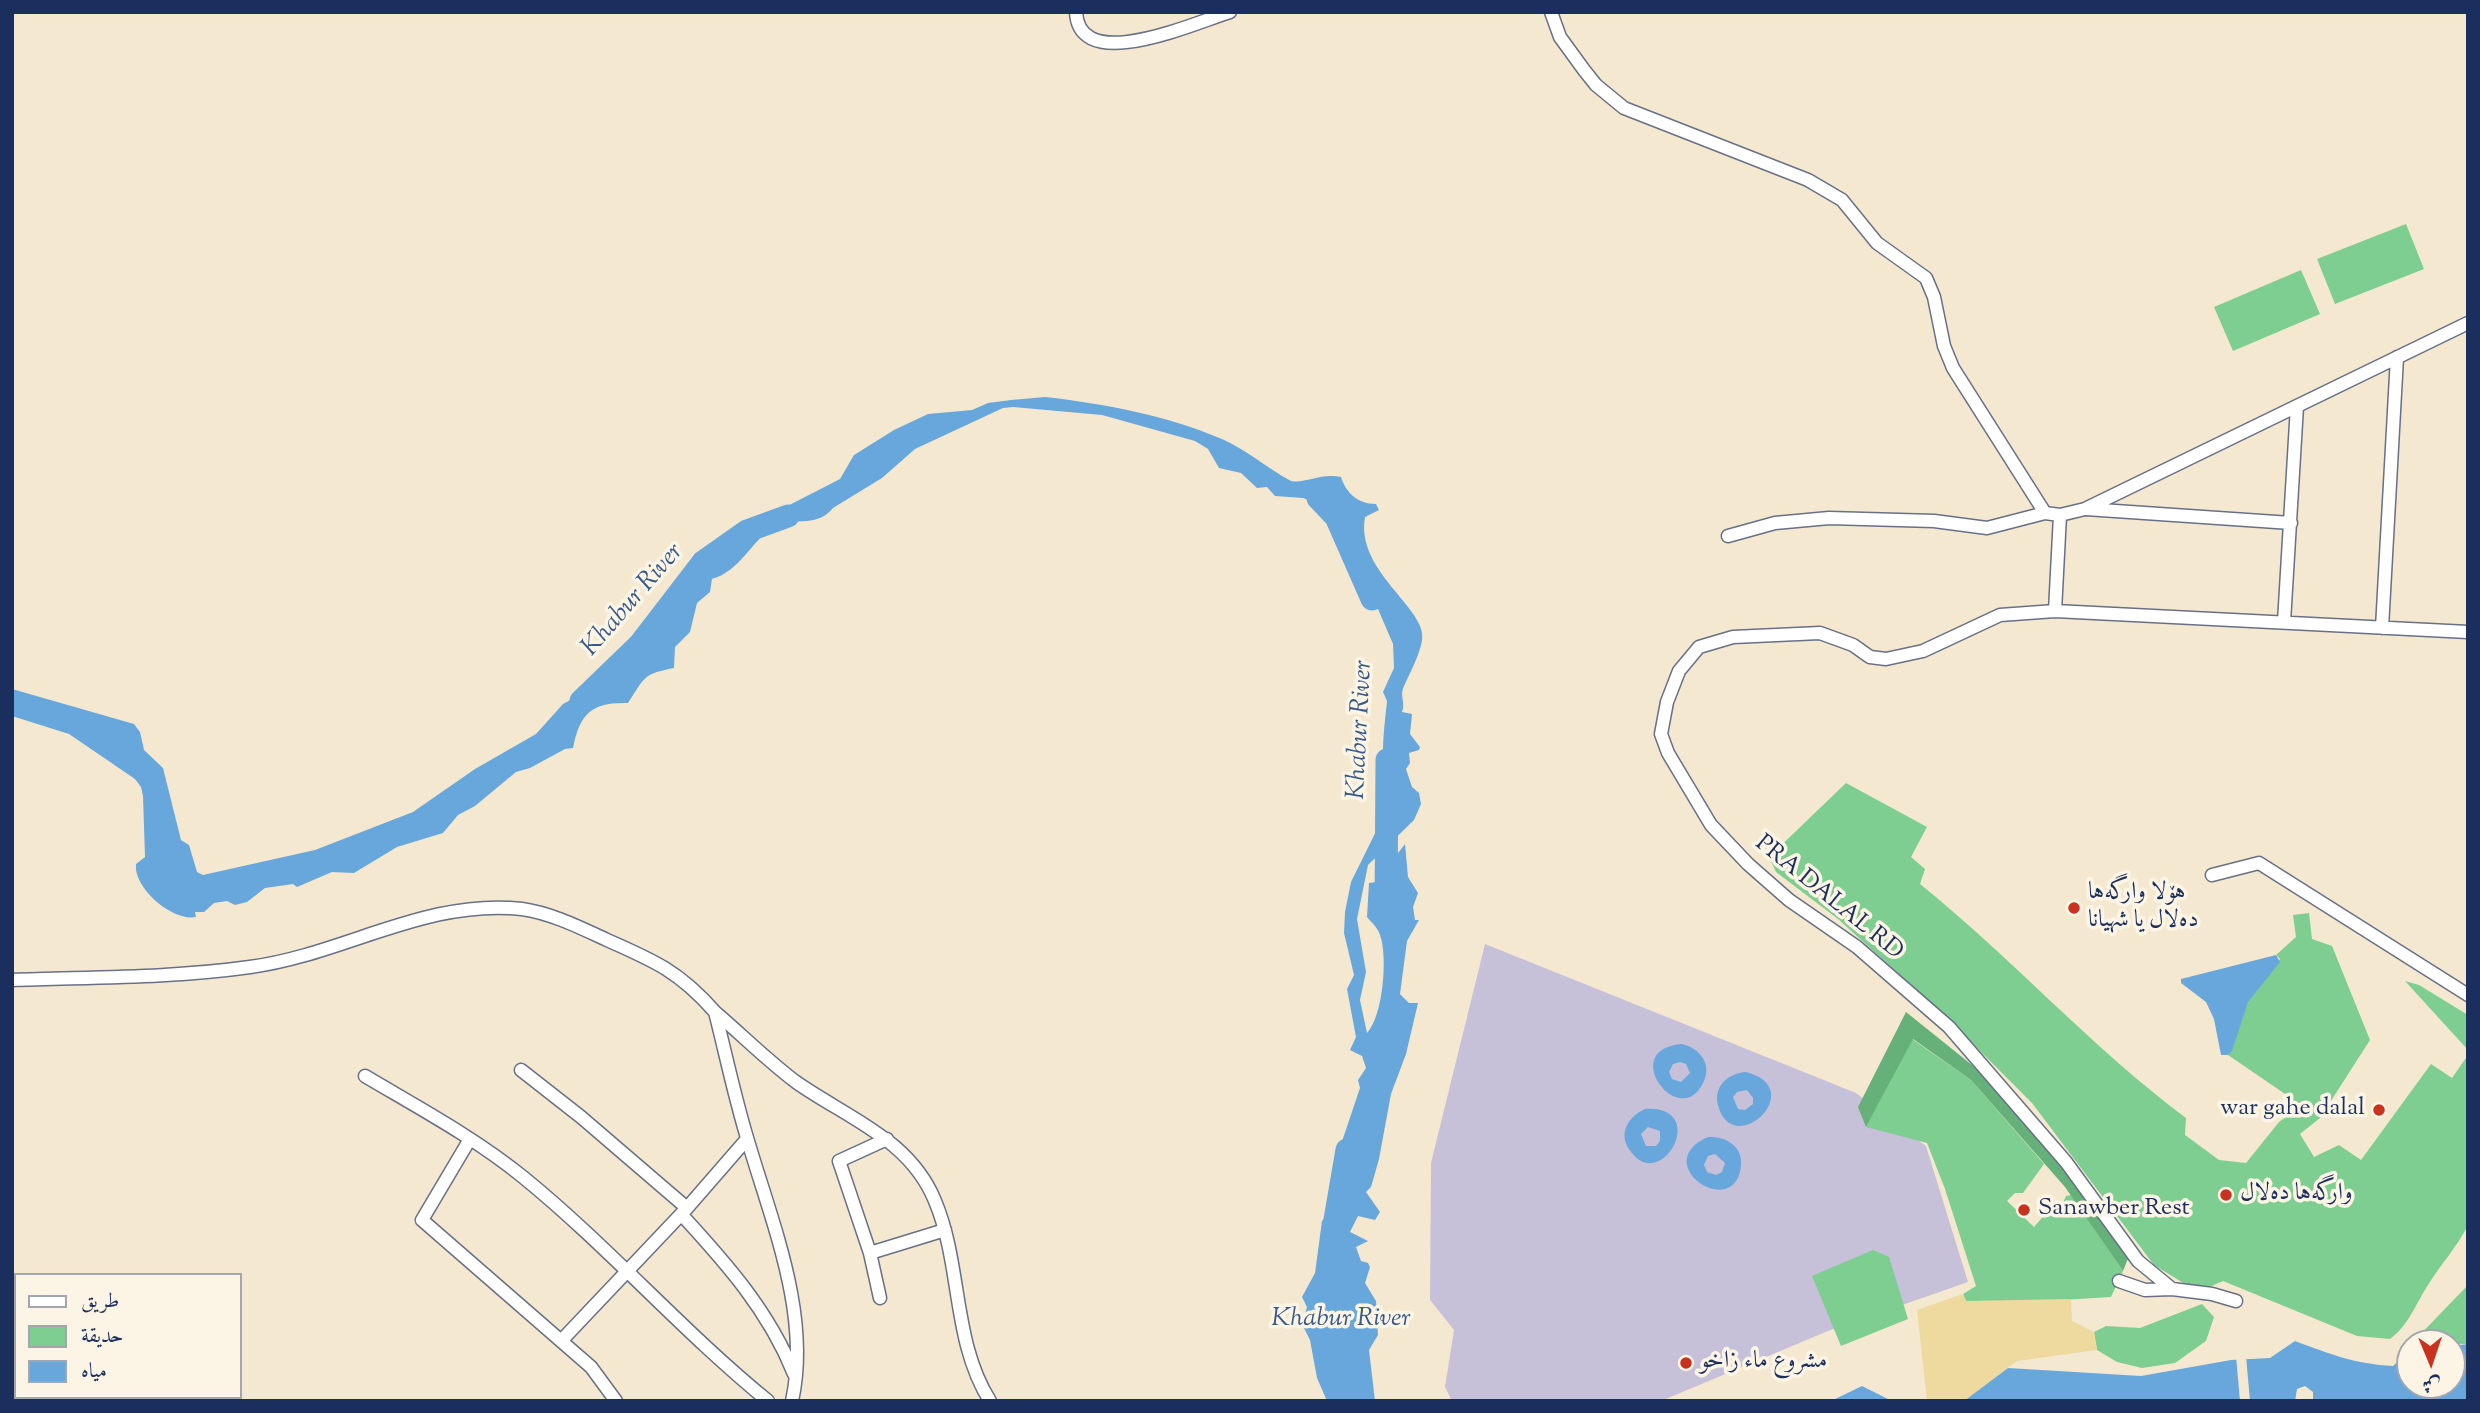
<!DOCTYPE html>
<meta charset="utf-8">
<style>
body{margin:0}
#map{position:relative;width:2480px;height:1413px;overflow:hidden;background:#f4e9d0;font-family:"Sorts Mill Goudy",Amiri,serif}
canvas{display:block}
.frame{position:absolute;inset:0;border:14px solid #1b2f5e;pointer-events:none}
.legend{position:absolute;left:14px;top:1273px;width:228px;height:126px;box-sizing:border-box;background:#fcf5e5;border:2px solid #a2a6af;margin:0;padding:9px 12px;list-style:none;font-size:21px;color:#1b2f5e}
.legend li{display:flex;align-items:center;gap:14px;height:35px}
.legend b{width:35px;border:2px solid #a2a6af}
.north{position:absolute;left:2396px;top:1329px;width:70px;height:70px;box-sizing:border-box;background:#fcf5e5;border:2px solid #a2a6af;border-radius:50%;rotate:178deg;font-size:19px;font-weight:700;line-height:28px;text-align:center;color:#1b2f5e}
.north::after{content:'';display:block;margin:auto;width:24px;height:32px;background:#c8321e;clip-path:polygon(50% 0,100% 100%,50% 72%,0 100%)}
</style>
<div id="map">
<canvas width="2480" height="1413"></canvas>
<div class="frame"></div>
<ul class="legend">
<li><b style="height:9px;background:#fff"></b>طريق</li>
<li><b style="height:19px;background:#7dce90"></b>حديقة</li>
<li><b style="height:19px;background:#68a7db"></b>مياه</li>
</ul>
<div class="north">ش</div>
</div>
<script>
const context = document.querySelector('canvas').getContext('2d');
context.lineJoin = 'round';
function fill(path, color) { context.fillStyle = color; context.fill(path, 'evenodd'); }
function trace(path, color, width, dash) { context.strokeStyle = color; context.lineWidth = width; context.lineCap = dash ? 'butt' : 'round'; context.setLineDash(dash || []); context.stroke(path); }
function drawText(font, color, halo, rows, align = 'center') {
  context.font = font + ' "Sorts Mill Goudy",Amiri,serif'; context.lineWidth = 7; context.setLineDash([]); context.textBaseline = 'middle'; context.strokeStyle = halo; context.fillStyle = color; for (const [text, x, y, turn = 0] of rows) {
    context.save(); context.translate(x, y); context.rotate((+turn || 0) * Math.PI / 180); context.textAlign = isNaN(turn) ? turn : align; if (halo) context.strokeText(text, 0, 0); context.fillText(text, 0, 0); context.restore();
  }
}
fill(new Path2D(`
 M 1485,944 L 1856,1093 L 1926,1146 L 1968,1282 L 1828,1331 L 1661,1401 L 1452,1401 L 1445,1387 L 1454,1330 L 1430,1300 L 1431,1163 Z`), '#c7c0d9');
fill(new Path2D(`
 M 2406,224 L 2424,269 L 2335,304 L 2317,259 Z
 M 2301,270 L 2320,314 L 2233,351 L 2214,307 Z
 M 1846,783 L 1927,827 L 1911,857 L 1925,869 L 1920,884 C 2012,958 2091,1047 2186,1118 L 2185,1135 L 2219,1160 L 2246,1163 L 2279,1122 L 2294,1111 L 2291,1098 L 2228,1055 L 2248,1001 L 2280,959 L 2276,955 L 2296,937 L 2293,915 L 2309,913 L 2312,939 L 2332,946 L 2370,1040 L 2320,1118 L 2300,1134 L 2314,1157 L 2339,1145 L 2361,1160 L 2431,1064 L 2452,1078 L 2468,1055 L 2468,1225 C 2457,1247 2441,1264 2428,1285 C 2415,1305 2409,1325 2390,1339 L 2357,1336 L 2223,1281 L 2198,1292 L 2154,1265 L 2032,1103 L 1939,1010 L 1838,919 L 1776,872 L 1769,857 Z
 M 2405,981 L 2419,985 L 2468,1015 L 2468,1050 Z
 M 1912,1039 L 1971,1080 L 2044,1164 L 2023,1193 L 2015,1193 L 2007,1201 L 2034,1227 L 2054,1204 L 2062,1205 L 2066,1196 L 2071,1195 L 2123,1271 L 2111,1297 L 2030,1302 L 1966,1301 L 1963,1294 L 1976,1286 L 1945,1189 L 1927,1143 L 1866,1127 Z
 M 1873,1250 L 1889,1257 L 1908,1319 L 1841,1346 L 1812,1276 Z
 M 2468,1285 L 2468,1344 L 2412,1343 Z
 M 2202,1304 L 2214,1317 L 2206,1341 L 2175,1363 L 2142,1368 L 2117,1362 L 2097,1350 L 2094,1332 L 2106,1326 L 2140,1328 Z`), '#7dce90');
fill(new Path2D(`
 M 1906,1012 L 1977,1069 L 2068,1173 L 2129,1256 L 2123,1271 L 2065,1187 L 1971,1080 L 1913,1039 L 1866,1127 L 1858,1107 Z`), '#66b17a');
fill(new Path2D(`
 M 1963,1294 L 1966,1301 L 2071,1299 L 2072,1321 L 2094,1332 L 2097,1350 L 2017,1361 L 1964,1401 L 1927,1401 L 1917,1310 Z`), '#eeda9e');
fill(new Path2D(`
 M 1045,397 C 1106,404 1165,415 1222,439 C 1247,450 1267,468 1291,481 C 1305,484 1320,473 1341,477 C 1346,493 1358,504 1376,504 L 1379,510 L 1365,517 C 1355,572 1429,609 1422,641 C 1419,656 1410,673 1404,686 C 1399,696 1406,702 1402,712 L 1412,714 L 1410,734 L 1420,747 L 1419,750 L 1409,753 L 1410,763 L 1406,769 L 1412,787 L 1419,793 L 1421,804 L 1414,820 L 1368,865 L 1357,919 L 1366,972 L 1360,1000 L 1367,1033 C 1383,1016 1388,957 1380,935 C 1378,928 1371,922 1367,917 L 1369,883 L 1384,881 L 1392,875 L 1398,853 L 1405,844 L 1408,877 L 1418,893 L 1413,907 L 1415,920 L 1419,920 L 1407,941 L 1400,994 L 1409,1003 L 1418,1003 L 1406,1054 L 1391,1094 L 1379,1159 L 1371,1187 L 1366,1192 L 1380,1212 L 1375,1220 L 1358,1216 L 1350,1232 L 1368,1241 L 1356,1247 L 1361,1261 L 1368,1263 L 1370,1267 L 1365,1283 L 1376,1301 L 1378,1335 L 1369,1350 L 1375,1401 L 1327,1401 L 1317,1378 L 1310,1340 L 1302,1324 L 1307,1307 L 1302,1297 L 1315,1273 L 1322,1221 L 1340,1203 L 1341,1183 L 1333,1168 L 1360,1088 L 1358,1080 L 1366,1068 L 1362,1056 L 1350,1050 L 1356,1037 L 1347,989 L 1354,975 L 1344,933 L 1345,912 L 1351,882 L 1394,795 C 1376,779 1385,724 1387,701 L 1383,692 L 1394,668 L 1393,644 L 1378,609 L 1370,603 L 1363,588 L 1352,549 L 1343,529 L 1333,514 L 1322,505 L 1303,498 L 1275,496 L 1267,487 L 1257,488 L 1241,473 L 1219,468 L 1208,449 L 1195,441 L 1102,415 L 1013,407 L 1003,408 L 915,449 L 882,478 L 833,508 C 815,530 790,515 773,527 C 750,543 740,571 712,579 L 710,592 L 697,603 L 690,632 L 675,647 L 674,668 C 643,674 645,677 628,703 C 592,702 580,713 573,748 L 565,749 L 530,768 L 516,772 L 475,806 L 458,815 L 443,833 L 397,847 L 354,873 L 332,872 L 297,887 L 293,884 L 265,888 L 247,902 L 235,905 L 227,901 L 214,903 L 204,912 L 195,912 L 196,917 C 173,922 133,888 136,864 L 145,857 L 143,796 L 141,787 L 135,779 L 69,734 L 12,716 L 12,689 L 134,724 L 140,732 L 144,750 L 163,768 L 181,840 L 189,845 L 197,872 L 203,875 L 315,850 L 413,812 L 475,769 L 536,734 L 563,704 L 626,669 L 642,644 L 658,629 L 663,619 L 663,609 L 677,595 L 677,588 L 740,547 L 768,516 L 840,479 L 854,455 L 894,430 L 928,414 L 972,410 L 988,403 L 1011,400 Z
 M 2276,955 L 2280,962 L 2248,1002 L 2232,1051 L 2228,1055 L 2221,1055 L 2214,1019 L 2206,1002 L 2181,983 L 2181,979 Z
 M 1682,1044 C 1699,1048 1712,1063 1704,1081 C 1681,1134 1616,1049 1682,1044 ZM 1680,1062 L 1686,1064 L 1690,1073 L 1681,1082 L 1672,1079 L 1669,1072 L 1673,1064 Z
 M 1746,1072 C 1811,1089 1732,1161 1718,1105 C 1713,1086 1729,1073 1746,1072 ZM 1747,1090 L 1753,1098 L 1753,1104 L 1745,1110 L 1738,1109 L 1733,1097 L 1737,1092 Z
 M 1645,1109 C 1712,1105 1660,1198 1629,1149 C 1618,1133 1629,1116 1645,1109 ZM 1648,1127 L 1660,1131 L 1660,1141 L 1656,1146 L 1646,1146 L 1641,1134 Z
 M 1708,1137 C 1725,1136 1743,1146 1741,1165 C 1736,1223 1647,1164 1708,1137 ZM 1715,1154 L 1725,1163 L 1722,1172 L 1716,1175 L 1707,1172 L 1704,1165 L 1708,1156 Z
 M 2295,1341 C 2330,1354 2355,1364 2393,1366 L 2410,1350 L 2410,1385 L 2452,1385 L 2452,1346 L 2468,1344 L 2468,1401 L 2313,1401 L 2313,1392 L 2305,1386 L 2297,1389 L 2295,1401 L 1964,1401 L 2008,1368 L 2141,1376 L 2231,1360 L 2270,1358 Z
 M 1862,1386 L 1892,1401 L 1831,1401 Z`), '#68a7db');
fill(new Path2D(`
 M 2236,1356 L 2246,1356 L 2250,1401 L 2240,1401 Z`), '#f4e9d0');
trace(new Path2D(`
 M 1318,498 L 1336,517 L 1372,599
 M 581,701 L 640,644 L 703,562 L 747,531 L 788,516
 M 1386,908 L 1387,760
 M 1332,1237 L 1347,1150`), '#68a7db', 23);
const minor = new Path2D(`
 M 1076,12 C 1079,76 1196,22 1230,12
 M 1551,12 L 1560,37 L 1584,70 L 1596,85 L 1624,108 L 1808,180 L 1842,200 L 1877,243 L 1926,278 L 1934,297 L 1944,346 L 1953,368 L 2045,513 L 2060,515 L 2085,509 L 2468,323
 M 2086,509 L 2291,523
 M 1728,536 L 1775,523 L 1829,518 L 1934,521 L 1987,528 L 2045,513
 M 2055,611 L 2060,515
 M 2284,622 L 2297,406
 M 2382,628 L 2397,357
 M 2212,875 L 2259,863 L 2468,995
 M 12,980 C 91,977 172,978 250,967 C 342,955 427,898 522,909 C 551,913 581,928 607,940 C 655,961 680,972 715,1012
 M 521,1070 L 581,1117 L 687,1208
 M 365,1076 C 419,1108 475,1138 523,1177 C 609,1247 682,1331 768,1401
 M 470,1139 L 422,1220 L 591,1367 L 616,1401
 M 681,1214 C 726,1263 769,1311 794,1374
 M 870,1253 L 945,1230
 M 2119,1281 L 2145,1290 L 2172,1289
 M 880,1298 L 870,1253 L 839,1161 L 887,1139
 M 2236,1301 L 2212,1294 L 2172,1289 L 2138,1261 L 2066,1162 L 1949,1027 L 1857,947 L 1789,900 L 1748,864 L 1711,825 L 1668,753 L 1661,734 L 1667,702 L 1679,671 L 1699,647 L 1733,637 L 1820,633 L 1853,645 L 1870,657 L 1886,659 L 1923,651 L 2000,615 L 2055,611 L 2468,632
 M 561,1341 L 687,1208 L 747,1139
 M 792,1401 C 811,1315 772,1223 748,1141 C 735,1099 726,1055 715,1012 C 742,1035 768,1061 796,1082 C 847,1118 910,1139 935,1201 C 962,1265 952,1341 990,1401`);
trace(minor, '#677086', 15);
trace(minor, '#fff', 12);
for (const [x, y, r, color] of [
 [2074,908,7,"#c8321e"],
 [2379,1110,7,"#c8321e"],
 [2226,1195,7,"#c8321e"],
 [2024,1210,7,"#c8321e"],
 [1686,1363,7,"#c8321e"]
]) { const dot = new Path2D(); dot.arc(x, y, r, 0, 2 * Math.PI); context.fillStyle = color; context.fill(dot); trace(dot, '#fcf5e5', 2.5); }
drawText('24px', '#1b2f5e', '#fcf5e5', [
 ["هۆلا وارگەها",2088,894],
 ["دەلال یا شهیانا",2088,922],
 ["war gahe dalal",2365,1110,"right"],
 ["وارگەها دەلال",2240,1195],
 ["Sanawber Rest",2038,1210],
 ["مشروع ماء زاخو",1700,1363]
], 'left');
drawText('24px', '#1b2f5e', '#fcf5e5', [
 ["PRA DALAL RD",1828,899,39]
]);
drawText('italic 26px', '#36598a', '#fcf5e5', [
 ["Khabur River",634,601,-49],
 ["Khabur River",1362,730,-87],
 ["Khabur River",1341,1321]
]);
</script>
